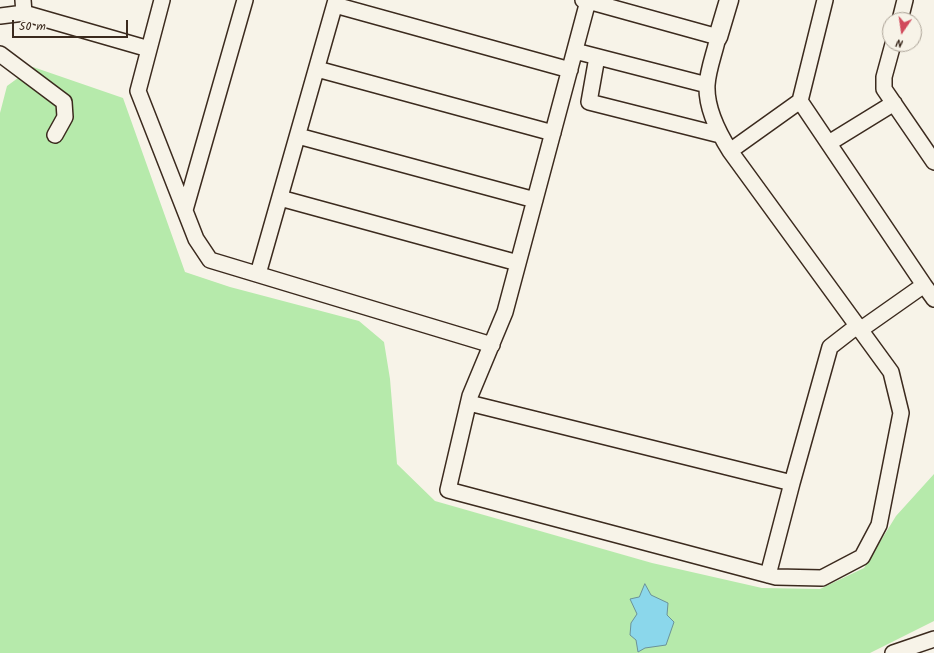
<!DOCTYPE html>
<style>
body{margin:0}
#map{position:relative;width:934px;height:653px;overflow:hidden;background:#f7f3e8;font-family:Kalam,sans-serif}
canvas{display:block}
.north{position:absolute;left:882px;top:12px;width:40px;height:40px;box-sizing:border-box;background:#f7f3e8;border:1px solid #aca397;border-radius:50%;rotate:193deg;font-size:11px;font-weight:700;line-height:16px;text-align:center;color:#3b2a1e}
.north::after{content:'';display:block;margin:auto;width:14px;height:18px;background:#d1495b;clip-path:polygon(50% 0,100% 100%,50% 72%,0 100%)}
.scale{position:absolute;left:12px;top:20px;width:116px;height:18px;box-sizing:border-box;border:2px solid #3b2a1e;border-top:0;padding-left:5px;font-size:12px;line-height:14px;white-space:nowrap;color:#3b2a1e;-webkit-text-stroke:3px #f7f3e8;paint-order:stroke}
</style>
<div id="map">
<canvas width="934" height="653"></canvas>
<div class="north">N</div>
<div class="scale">50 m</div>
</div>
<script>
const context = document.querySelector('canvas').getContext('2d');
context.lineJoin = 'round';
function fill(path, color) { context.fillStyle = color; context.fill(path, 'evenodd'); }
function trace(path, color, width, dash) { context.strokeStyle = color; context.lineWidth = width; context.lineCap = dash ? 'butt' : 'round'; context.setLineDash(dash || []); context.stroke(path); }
fill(new Path2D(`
 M 33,67 L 123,98 L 185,272 L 230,287 L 359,321 L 384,342 L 390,379 L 397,464 L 435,501 L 652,563 L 762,588 L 820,589 L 864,568 L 896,516 L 934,474 L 934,621 L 870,653 L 0,653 L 0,113 L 7,86 Z`), '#b6eaab');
const water = new Path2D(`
 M 645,584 L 651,595 L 668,603 L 667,615 L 674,622 L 666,645 L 645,648 L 638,652 L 636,640 L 630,635 L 631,623 L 637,614 L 630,599 L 639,597 Z`);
fill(water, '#8bd7eb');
trace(water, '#6b9299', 1);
const minor = new Path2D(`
 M 23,0 L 24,13 L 149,49
 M 162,0 L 138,91 L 196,239 L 210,260 L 492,345
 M 583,0 L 588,1 L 718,37 C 715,52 708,69 707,85 C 706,108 718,132 730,151 L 891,372 L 901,413 L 879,525 L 862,557 L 822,578 L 776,577 L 448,490 L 470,396 L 505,312 L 588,1
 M 825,0 L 800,101 L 924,285
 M 335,5 L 570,70
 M 0,16 L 24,13
 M 900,20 L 905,0
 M 893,44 L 884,77 L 884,89 L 934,162
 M 575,51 L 707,85
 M 0,54 L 64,102 L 65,117 L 55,135
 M 597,57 L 589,102 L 720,135
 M 317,69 L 553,133
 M 298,136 L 535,200
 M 829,143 L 894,103
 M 730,151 L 800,101
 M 280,198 L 518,263
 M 185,210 L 245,0
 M 258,274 L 336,0
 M 860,330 L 924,285 L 934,299
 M 469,403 L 792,483 L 830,347 L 857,326
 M 768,575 L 792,483
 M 893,653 L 934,639`);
const tertiary = new Path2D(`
 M 718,37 L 729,0`);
trace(minor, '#3b2a1e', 18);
trace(tertiary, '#3b2a1e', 21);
trace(minor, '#f7f3e8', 15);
trace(tertiary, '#f7f3e8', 18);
</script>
